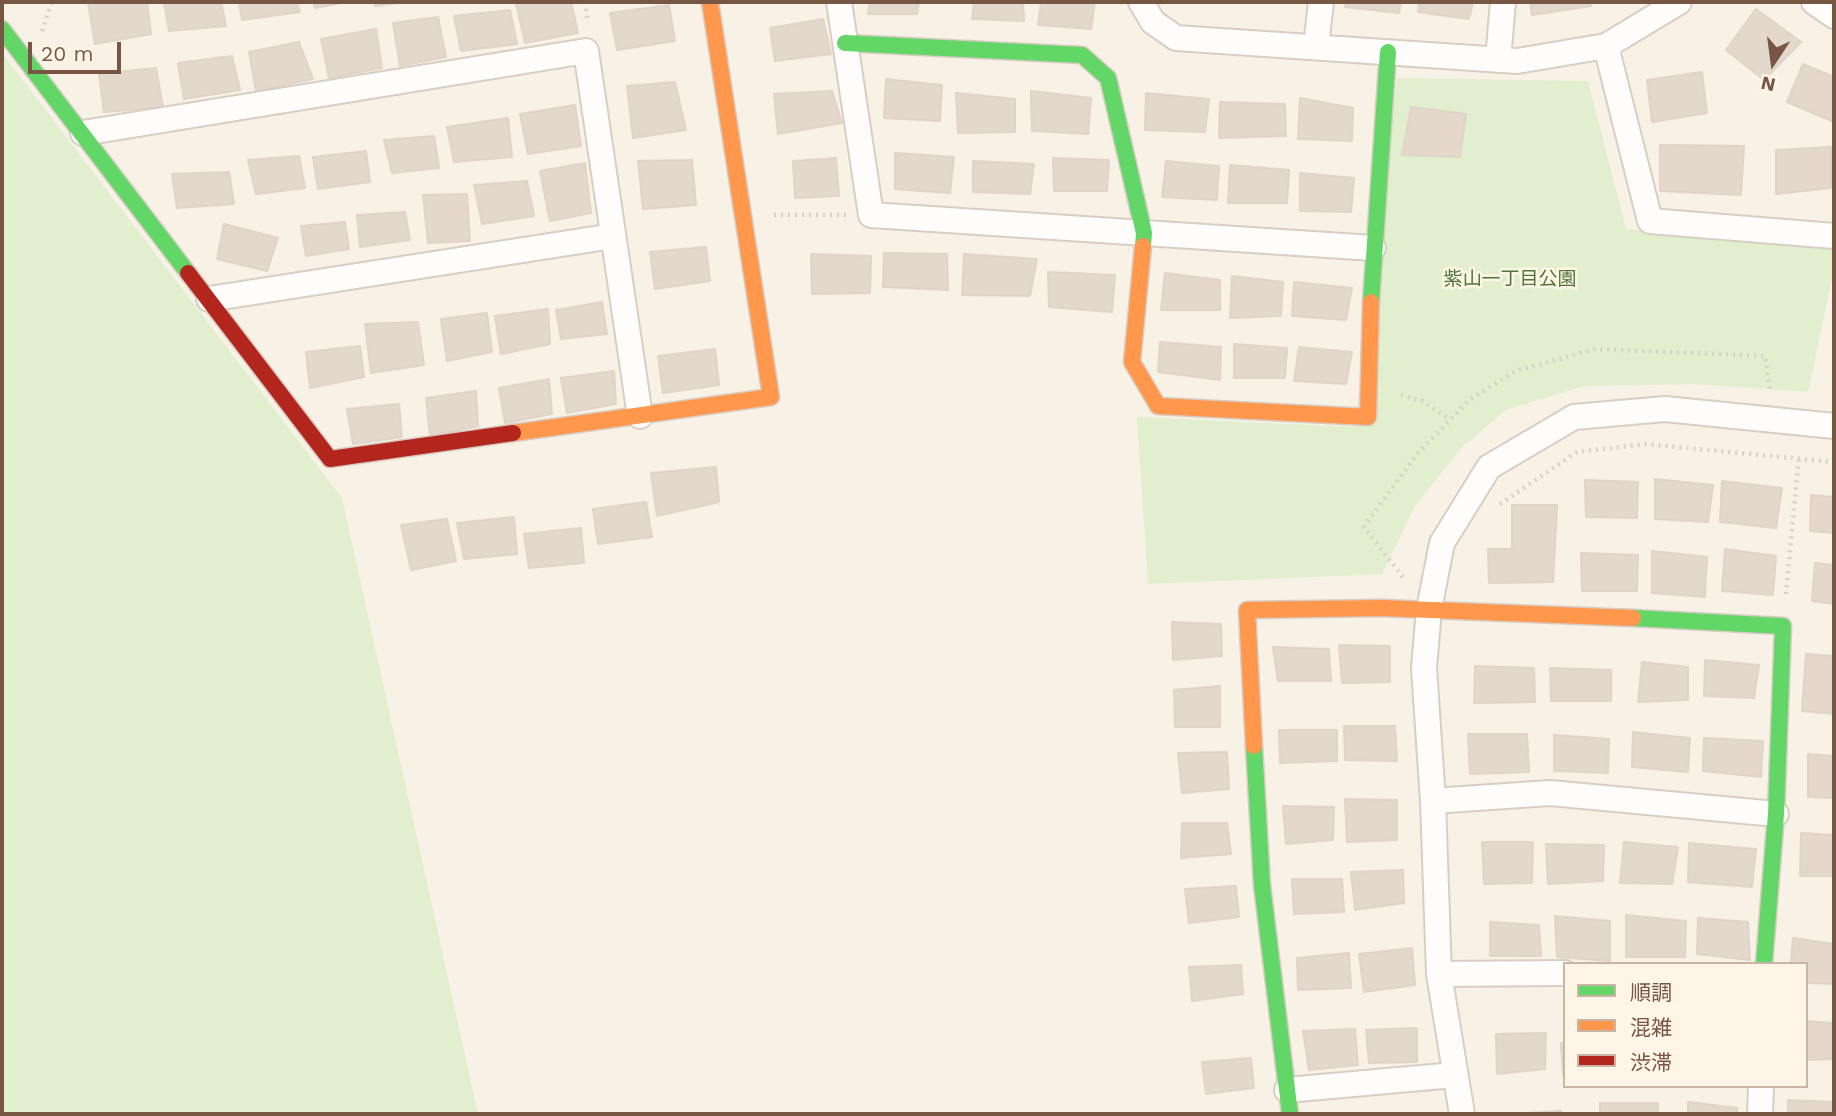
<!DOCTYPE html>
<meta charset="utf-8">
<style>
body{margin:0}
#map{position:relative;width:1836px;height:1116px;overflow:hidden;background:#f7f1e6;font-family:"Work Sans","Noto Sans JP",sans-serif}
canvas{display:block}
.frame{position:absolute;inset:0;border:4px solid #775644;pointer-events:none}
.legend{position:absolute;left:1563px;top:962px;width:245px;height:126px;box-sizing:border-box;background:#fff5e7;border:2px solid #c9b5a6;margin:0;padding:9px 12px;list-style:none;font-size:21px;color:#775644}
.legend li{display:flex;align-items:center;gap:14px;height:35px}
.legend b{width:35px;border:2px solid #c9b5a6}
.north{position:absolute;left:1738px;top:28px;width:70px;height:70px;-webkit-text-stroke:5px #fff5e7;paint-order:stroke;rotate:193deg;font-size:19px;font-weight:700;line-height:28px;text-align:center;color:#775644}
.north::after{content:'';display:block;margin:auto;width:24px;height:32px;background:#775644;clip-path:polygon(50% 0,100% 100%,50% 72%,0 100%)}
.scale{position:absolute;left:28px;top:42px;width:93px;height:32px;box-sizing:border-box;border:4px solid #775644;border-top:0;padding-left:9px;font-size:21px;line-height:24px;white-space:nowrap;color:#775644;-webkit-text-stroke:5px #fff5e7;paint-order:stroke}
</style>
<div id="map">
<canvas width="1836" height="1116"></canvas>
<div class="frame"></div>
<ul class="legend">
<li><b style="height:9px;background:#63d668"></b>順調</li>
<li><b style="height:9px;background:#ff974d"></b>混雑</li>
<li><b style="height:9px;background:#b3261e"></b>渋滞</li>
</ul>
<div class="north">N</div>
<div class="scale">20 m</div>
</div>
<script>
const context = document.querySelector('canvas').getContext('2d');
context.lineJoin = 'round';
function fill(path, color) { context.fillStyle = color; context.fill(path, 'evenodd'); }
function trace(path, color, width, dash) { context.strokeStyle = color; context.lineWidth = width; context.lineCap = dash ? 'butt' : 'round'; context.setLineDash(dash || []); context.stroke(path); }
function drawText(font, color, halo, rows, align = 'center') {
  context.font = font + ' "Work Sans","Noto Sans JP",sans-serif'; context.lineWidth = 5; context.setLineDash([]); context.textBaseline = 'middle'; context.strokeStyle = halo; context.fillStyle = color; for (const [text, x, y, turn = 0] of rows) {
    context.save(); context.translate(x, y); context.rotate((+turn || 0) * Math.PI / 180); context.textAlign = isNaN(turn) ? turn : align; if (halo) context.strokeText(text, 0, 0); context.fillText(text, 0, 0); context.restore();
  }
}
fill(new Path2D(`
 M 2,53 L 342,498 L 478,1114 L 2,1114 Z
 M 1397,78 L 1588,81 L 1626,229 L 1834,250 L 1834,269 L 1808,392 L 1696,384 L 1584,386 L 1506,410 L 1462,447 L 1415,506 L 1382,574 L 1148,584 L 1137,417 L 1355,427 Z`), '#e2efcf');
const building = new Path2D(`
 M 88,2 L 147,2 L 151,34 L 95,44 Z
 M 164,2 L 221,2 L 226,26 L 169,31 Z
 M 239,2 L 297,2 L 300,12 L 242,20 Z
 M 313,2 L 347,2 L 315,8 Z
 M 375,2 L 408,2 L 375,6 Z
 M 571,2 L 578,33 L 525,43 L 516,3 Z
 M 870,2 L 919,2 L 917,14 L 868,14 Z
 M 974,2 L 1023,2 L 1024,21 L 972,19 Z
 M 1041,2 L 1095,2 L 1091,29 L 1038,25 Z
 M 1346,2 L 1401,2 L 1399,13 L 1345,7 Z
 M 1419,2 L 1473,2 L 1469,19 L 1418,12 Z
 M 1530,2 L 1590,2 L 1591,6 L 1532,15 Z
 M 669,5 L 675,41 L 617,50 L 610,13 Z
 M 1756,9 L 1801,42 L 1764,80 L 1726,50 Z
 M 510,10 L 517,44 L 461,51 L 454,16 Z
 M 438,17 L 446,57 L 400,66 L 393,23 Z
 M 823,19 L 831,54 L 775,61 L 770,28 Z
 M 376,29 L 382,68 L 329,78 L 321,39 Z
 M 299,42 L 313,79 L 256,91 L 249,52 Z
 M 232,56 L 240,90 L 184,99 L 178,63 Z
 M 1803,64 L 1834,77 L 1834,122 L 1787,102 Z
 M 156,68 L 163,107 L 104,112 L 99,74 Z
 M 1702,72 L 1707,113 L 1652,122 L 1647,80 Z
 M 886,79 L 942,85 L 940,121 L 884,118 Z
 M 675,82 L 686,130 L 633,138 L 627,86 Z
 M 832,91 L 842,123 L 778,134 L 774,94 Z
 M 1031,91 L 1091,98 L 1088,134 L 1032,131 Z
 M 956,93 L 1015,99 L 1015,132 L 958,133 Z
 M 1146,93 L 1209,99 L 1205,132 L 1145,130 Z
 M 1300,98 L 1353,108 L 1352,141 L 1298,139 Z
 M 1220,102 L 1285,104 L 1286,136 L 1219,138 Z
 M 575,105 L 581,146 L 528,154 L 520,114 Z
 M 1411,107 L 1466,114 L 1460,157 L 1402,155 Z
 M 508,118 L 512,157 L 454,162 L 447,127 Z
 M 434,136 L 439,168 L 392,173 L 384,140 Z
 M 1660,145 L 1744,146 L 1741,195 L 1660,191 Z
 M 1831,147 L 1831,188 L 1776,194 L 1776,150 Z
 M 366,151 L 370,182 L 318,189 L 313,157 Z
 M 895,153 L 954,157 L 950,193 L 895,189 Z
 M 299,156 L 305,188 L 256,194 L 248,160 Z
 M 836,158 L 839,196 L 795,198 L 793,161 Z
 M 1053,158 L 1109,160 L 1107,191 L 1054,191 Z
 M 692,160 L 696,205 L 643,209 L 638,161 Z
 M 973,161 L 1034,164 L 1030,194 L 973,192 Z
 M 1166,161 L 1219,166 L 1217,200 L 1162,197 Z
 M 585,163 L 591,213 L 550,221 L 540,171 Z
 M 1230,165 L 1289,170 L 1287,203 L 1228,203 Z
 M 229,172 L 234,204 L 177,208 L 172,174 Z
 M 1300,173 L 1354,178 L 1351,212 L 1300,211 Z
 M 527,181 L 534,216 L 482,224 L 474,185 Z
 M 467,194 L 470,241 L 428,243 L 423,195 Z
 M 405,212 L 410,240 L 360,247 L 357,215 Z
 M 345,222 L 349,249 L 306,256 L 301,226 Z
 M 224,224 L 278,238 L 267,271 L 217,259 Z
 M 706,247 L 710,281 L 655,289 L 650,252 Z
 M 884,253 L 947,254 L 948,290 L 883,287 Z
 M 811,254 L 871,256 L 870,293 L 812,294 Z
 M 964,254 L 1037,259 L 1030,296 L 962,295 Z
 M 1048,272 L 1115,275 L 1112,312 L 1049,307 Z
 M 1165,273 L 1220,280 L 1220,310 L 1161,310 Z
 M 1232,276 L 1283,282 L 1281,316 L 1230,318 Z
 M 1294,282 L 1352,288 L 1346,320 L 1292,316 Z
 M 602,302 L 607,334 L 561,339 L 556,310 Z
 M 548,309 L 550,344 L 501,354 L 495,316 Z
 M 487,313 L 492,352 L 447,361 L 441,319 Z
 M 418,322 L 424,365 L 371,373 L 365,324 Z
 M 1160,342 L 1221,347 L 1220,380 L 1158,372 Z
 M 1234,344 L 1287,348 L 1285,378 L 1234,378 Z
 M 360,346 L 364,377 L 310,388 L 306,352 Z
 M 1299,347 L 1352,352 L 1346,384 L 1294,381 Z
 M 715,349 L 719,385 L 663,393 L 658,356 Z
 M 614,371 L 616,404 L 567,413 L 561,378 Z
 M 549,379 L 552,414 L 505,423 L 499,388 Z
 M 476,391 L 478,426 L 430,436 L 426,398 Z
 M 399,404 L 402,437 L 353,444 L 347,409 Z
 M 716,467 L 719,502 L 657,516 L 651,473 Z
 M 1655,479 L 1713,485 L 1708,522 L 1655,519 Z
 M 1585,480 L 1638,482 L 1637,518 L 1586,517 Z
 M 1722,481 L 1782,488 L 1776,528 L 1720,522 Z
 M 1811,495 L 1834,497 L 1834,533 L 1810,531 Z
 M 646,502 L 652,537 L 598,544 L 593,509 Z
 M 1512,505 L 1557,505 L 1553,582 L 1489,583 L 1488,549 L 1512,549 Z
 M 514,517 L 517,554 L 464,559 L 457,523 Z
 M 447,519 L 456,561 L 411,570 L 401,525 Z
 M 581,528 L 584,563 L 529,568 L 524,534 Z
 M 1725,549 L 1776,556 L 1773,595 L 1722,591 Z
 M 1652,551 L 1707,557 L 1705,597 L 1652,593 Z
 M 1581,553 L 1638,555 L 1637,591 L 1582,591 Z
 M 1815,563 L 1834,565 L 1834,604 L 1812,601 Z
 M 1172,622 L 1221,624 L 1222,656 L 1173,660 Z
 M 1339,645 L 1390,646 L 1390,682 L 1342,683 Z
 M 1273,647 L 1329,649 L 1331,681 L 1278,681 Z
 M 1806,654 L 1834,656 L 1834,714 L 1802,711 Z
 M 1705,660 L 1759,665 L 1754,698 L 1704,696 Z
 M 1642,662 L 1688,667 L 1688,700 L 1638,702 Z
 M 1475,666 L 1534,668 L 1535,702 L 1474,703 Z
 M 1550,668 L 1611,670 L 1611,701 L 1551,701 Z
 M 1220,686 L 1220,727 L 1175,727 L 1174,690 Z
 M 1344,726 L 1395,726 L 1397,761 L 1345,760 Z
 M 1279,730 L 1337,730 L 1337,761 L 1280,763 Z
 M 1633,732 L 1690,738 L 1688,772 L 1632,767 Z
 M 1468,734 L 1527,734 L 1529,772 L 1470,774 Z
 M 1554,735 L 1609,739 L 1608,773 L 1554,771 Z
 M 1704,738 L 1763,741 L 1761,777 L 1703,771 Z
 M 1227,752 L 1229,789 L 1182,793 L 1178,753 Z
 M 1808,754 L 1834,756 L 1834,798 L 1808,797 Z
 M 1345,799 L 1397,800 L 1397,840 L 1347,842 Z
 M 1283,806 L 1334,807 L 1333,840 L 1286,844 Z
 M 1182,823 L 1227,823 L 1231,854 L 1181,858 Z
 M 1801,833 L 1834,835 L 1834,876 L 1800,876 Z
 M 1482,842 L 1533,842 L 1532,883 L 1484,884 Z
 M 1624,842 L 1678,847 L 1672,884 L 1620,883 Z
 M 1689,843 L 1756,849 L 1752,887 L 1688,882 Z
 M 1546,844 L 1604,845 L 1603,881 L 1548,884 Z
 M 1403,870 L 1404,903 L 1355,910 L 1351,872 Z
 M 1292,879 L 1342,879 L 1344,912 L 1294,914 Z
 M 1236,886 L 1239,917 L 1189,923 L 1185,889 Z
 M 1626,915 L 1686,921 L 1685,957 L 1626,957 Z
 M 1555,916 L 1610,921 L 1610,961 L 1557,957 Z
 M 1698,918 L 1748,922 L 1750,960 L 1697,954 Z
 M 1490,922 L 1539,925 L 1541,956 L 1490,956 Z
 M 1793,938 L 1834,944 L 1834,984 L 1806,983 L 1806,964 L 1791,964 Z
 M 1412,948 L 1415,985 L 1364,992 L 1359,954 Z
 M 1349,953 L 1351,988 L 1298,990 L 1297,958 Z
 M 1241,965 L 1243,994 L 1192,1001 L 1189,967 Z
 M 1806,1021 L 1834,1023 L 1834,1059 L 1806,1060 Z
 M 1417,1028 L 1417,1062 L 1369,1063 L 1366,1030 Z
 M 1355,1029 L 1358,1065 L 1309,1070 L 1303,1031 Z
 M 1546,1033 L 1545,1069 L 1497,1074 L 1496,1034 Z
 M 1561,1043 L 1565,1043 L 1565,1075 L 1563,1075 Z
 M 1251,1058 L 1254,1088 L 1206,1094 L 1202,1062 Z
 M 1788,1100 L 1834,1102 L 1834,1114 L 1788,1114 Z
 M 1688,1102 L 1737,1108 L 1737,1114 L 1688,1114 Z
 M 1600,1103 L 1658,1103 L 1658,1114 L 1600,1114 Z
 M 1561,1111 L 1561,1114 L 1507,1114 Z`);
fill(building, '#e4d8cd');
trace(building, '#e0d3c8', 2);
const street = new Path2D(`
 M 839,2 L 871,215 L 1373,248
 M 1141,2 L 1153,22 L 1176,38 L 1517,61 L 1606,46 L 1679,2
 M 1814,2 L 1834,16
 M 1606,46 L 1650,221 L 1834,236
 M 1316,47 L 1321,2
 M 1498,60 L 1503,2
 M 83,133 L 586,51 L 640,416
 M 209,299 L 613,236
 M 1433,801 L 1550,793 L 1776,814
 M 1439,974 L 1565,973
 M 1287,1090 L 1454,1075
 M 1462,1114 L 1439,974 L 1433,801 L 1424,668 L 1429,609 L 1442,543 L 1489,467 L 1574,417 L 1665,409 L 1834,426
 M 1760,1114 L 1761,1086`);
const fast = new Path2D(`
 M 2,29 L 188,273
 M 845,43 L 1082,55 L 1108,78 L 1144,233 L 1143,246
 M 1371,302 L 1388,52
 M 1633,618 L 1783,626 L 1776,814 L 1764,964
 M 1254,746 L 1262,885 L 1290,1114`);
const slow = new Path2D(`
 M 1143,246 L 1132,362 L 1158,406 L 1368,417 L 1371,302
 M 513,433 L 771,397 L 710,2
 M 1254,746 L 1247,610 L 1381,608 L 1633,618`);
const jam = new Path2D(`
 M 188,273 L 330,459 L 513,433`);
trace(street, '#d8cec4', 28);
trace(fast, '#d8ccc2', 19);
trace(slow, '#d8ccc2', 19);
trace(jam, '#d8ccc2', 19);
trace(new Path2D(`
 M 585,2 L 588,23
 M 42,31 L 52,2
 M 774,215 L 846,215
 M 1401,395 L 1423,401 L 1450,420
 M 1500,504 L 1577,452 L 1646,444 L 1834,462
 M 1403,577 L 1364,527 L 1417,454 L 1450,420 L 1469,400 L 1516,371 L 1595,349 L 1765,356 L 1770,391
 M 1786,594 L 1799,456`), '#dad0ca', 4.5, [2, 5]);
trace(street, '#fefdfb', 24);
trace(fast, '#63d668', 16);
trace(slow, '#ff974d', 16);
trace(jam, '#b3261e', 16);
drawText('19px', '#4c7839', '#fff5e7', [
 ["紫山一丁目公園",1510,279]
]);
</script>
